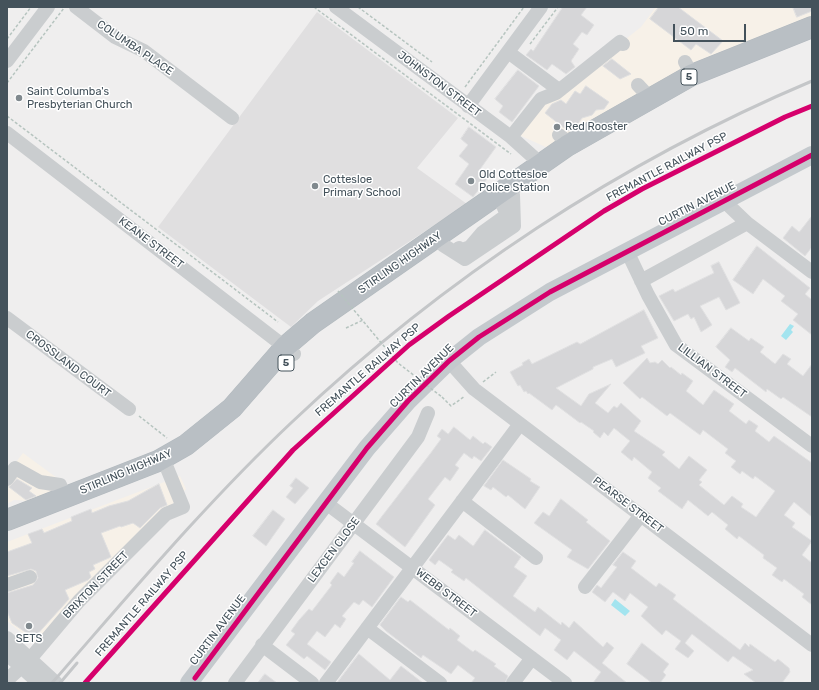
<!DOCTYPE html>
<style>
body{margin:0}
#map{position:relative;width:819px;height:690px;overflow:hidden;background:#efeeee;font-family:Rubik,sans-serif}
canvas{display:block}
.frame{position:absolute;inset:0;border:8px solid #44525b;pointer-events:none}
.scale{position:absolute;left:673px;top:24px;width:73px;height:18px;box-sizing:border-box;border:2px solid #44525b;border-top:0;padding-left:5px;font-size:12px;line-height:14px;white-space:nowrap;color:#44525b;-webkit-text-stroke:3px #fff;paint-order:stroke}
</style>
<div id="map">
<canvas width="819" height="690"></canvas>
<div class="frame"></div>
<div class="scale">50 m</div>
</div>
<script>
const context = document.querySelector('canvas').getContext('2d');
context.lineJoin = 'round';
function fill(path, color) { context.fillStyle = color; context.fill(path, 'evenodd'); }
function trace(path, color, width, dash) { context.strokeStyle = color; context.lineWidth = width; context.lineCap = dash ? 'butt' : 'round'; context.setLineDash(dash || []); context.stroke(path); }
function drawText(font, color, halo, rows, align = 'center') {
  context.font = font + ' Rubik,sans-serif'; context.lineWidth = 3; context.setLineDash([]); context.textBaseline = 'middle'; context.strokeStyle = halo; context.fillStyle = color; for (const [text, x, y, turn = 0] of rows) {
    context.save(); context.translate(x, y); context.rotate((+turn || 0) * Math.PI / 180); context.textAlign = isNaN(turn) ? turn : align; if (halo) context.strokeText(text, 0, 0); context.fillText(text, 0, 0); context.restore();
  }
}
fill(new Path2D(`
 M 656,7 L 812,7 L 812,16 L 690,64 L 608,111 L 548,148 L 510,131 L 641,27 Z
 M 23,453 L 68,486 L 30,501 L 14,500 L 7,504 L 7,474 Z
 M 180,476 L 186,489 L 43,650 L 7,621 L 7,542 Z`), '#f7f1e8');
fill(new Path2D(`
 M 317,12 L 458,118 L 417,168 L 467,204 L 318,301 L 291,327 L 158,227 Z`), '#e0dfe0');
fill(new Path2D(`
 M 790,324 L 794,326 L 791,330 L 793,332 L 786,340 L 781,336 Z
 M 615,599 L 630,611 L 625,616 L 611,605 Z`), '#a3e4ef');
const building = new Path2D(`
 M 563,7 L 587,7 L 581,15 L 594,25 L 587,35 L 582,32 L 573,44 L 579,49 L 571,61 L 575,67 L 566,74 L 552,64 L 547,70 L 526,55 L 531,49 L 533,51 Z
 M 659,7 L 678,7 L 723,41 L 711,54 L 696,44 L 691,50 L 650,19 Z
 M 793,7 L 812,7 L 812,11 L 797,17 Z
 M 612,59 L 631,74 L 620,79 L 603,66 Z
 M 518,70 L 539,86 L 512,122 L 499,112 L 503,106 L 495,99 Z
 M 586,86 L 609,102 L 604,109 L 596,110 L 592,115 L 582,118 L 575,128 L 568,131 L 545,113 L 552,104 L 561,100 L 566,104 L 575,91 L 580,94 Z
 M 469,127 L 496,147 L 478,172 L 487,179 L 473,197 L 455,184 L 469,164 L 459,156 L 468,145 L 461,139 Z
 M 812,216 L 812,247 L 805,256 L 783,238 L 792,226 L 799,232 Z
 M 757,246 L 810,288 L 805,294 L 812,300 L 812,335 L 793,320 L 798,314 L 781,301 L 785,296 L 763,279 L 753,294 L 733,280 Z
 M 719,262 L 740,303 L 726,310 L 719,297 L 700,306 L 712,325 L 701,332 L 694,317 L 691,319 L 688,314 L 674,321 L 659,296 L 673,289 L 675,292 L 714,273 L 711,266 Z
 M 644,310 L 658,338 L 641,346 L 645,353 L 616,367 L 612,359 L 593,367 L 593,369 L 556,388 L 581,406 L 589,394 L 611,384 L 595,403 L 608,413 L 614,406 L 617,408 L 621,403 L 641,421 L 634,431 L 665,452 L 662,455 L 679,469 L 689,456 L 707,470 L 699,480 L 702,482 L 699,485 L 724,505 L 732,496 L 743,504 L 741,507 L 756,517 L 775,491 L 755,476 L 753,479 L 742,471 L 740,474 L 731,467 L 736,461 L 725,453 L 728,449 L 703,430 L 700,435 L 670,413 L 667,416 L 642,397 L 640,399 L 623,383 L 647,358 L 650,363 L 655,362 L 658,364 L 662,360 L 670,368 L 671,367 L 681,375 L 682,373 L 693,381 L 686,391 L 703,405 L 714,390 L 734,404 L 729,411 L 746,424 L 749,420 L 758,426 L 755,431 L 769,442 L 774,436 L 812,463 L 812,517 L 794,502 L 784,515 L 795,523 L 792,527 L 812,541 L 802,555 L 812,563 L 812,605 L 802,597 L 804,594 L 784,579 L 782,582 L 772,575 L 777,568 L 763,558 L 764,555 L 739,536 L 737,539 L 725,529 L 728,525 L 712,512 L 708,516 L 688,500 L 682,509 L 658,491 L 661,488 L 648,478 L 652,472 L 634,457 L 632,461 L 621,452 L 630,441 L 614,428 L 608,436 L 604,432 L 600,438 L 593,432 L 594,431 L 581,422 L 580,423 L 556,405 L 552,410 L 529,393 L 528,394 L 526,391 L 524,392 L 520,385 L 518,386 L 510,372 L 523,365 L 522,363 L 529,359 L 532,364 L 577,342 L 580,344 Z
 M 731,328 L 749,341 L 751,338 L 764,347 L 760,352 L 775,364 L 783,354 L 791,359 L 787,364 L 803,376 L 812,364 L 812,417 L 783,397 L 781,399 L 767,389 L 766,392 L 735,368 L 732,372 L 725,367 L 730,360 L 716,347 Z
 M 454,427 L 470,440 L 473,436 L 483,444 L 485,442 L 492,447 L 481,461 L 474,456 L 472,459 L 464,453 L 455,465 L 459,468 L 450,481 L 445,477 L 428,499 L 435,505 L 405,547 L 376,524 L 430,454 L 441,439 L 437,436 L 442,429 L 448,434 Z
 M 503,460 L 531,479 L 530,481 L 540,487 L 525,509 L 508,495 L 506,497 L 493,487 L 491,490 L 484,486 Z
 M 296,478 L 309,488 L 295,504 L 286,497 L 293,488 L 290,486 Z
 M 17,479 L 32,488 L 29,491 L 36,496 L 26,500 L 9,487 Z
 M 159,484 L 167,505 L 160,508 L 140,528 L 133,523 L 121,527 L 120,526 L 101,533 L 111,557 L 93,565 L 95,569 L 89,572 L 91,577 L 88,580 L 65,590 L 69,599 L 34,638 L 12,623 L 7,611 L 7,593 L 33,585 L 38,578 L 36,571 L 31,569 L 7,576 L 7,552 L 32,543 L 28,534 L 42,529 L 44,533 L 72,521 L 71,517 L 91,509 L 92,513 L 109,506 L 128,501 Z
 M 561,499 L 588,520 L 586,522 L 610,541 L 588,569 L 567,557 L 572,550 L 534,523 L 543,512 L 549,516 Z
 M 273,510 L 285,519 L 266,546 L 253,536 Z
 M 485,530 L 521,557 L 514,567 L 527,576 L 513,596 L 535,612 L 538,607 L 561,625 L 562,622 L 569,628 L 574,621 L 603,647 L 607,642 L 614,648 L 602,663 L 627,683 L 593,683 L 601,672 L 574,651 L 567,660 L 554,650 L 561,640 L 545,628 L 540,636 L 466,578 L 464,581 L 451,572 L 453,570 L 439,560 L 435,565 L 429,560 L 448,535 L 455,540 L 459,535 L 473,546 Z
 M 360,551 L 394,577 L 372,607 L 363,600 L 359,605 L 354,602 L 342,616 L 346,619 L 340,628 L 335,624 L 325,637 L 317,631 L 307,644 L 331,662 L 325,670 L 307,656 L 304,659 L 286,645 L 295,634 L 291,631 L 299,620 L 309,609 L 312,611 L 332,585 L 330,583 L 338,572 L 344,577 L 354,563 L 352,562 Z
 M 623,552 L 636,561 L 631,568 L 656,587 L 659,583 L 676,595 L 673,599 L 740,650 L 745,643 L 749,647 L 750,644 L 775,662 L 778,659 L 789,668 L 790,672 L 782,683 L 756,683 L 744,674 L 753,670 L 733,656 L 728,662 L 692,634 L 685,643 L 694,651 L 688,658 L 675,649 L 681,641 L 666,630 L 662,635 L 641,616 L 648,607 L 630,593 L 625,601 L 613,592 L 605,602 L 592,592 L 597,585 L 601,588 L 617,567 L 613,565 Z
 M 401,597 L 408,602 L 410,600 L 449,630 L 450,628 L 460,636 L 457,640 L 473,652 L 475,650 L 496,664 L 494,666 L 508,676 L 505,683 L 471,683 L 475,678 L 458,665 L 451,674 L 423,655 L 421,658 L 386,631 L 380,625 Z
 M 642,643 L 669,664 L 663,672 L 666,675 L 660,683 L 652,683 L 627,664 Z
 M 359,654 L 390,680 L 401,666 L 423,683 L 337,683 Z
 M 265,674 L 277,683 L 258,683 Z`);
fill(building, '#d6d6d8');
trace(building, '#e0e0e1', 1);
const highway = new Path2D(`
 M 7,520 L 158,461 L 186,445 L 232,408 L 286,346 L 313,323 L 567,146 L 692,75 L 812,27`);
trace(highway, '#b2b9be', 22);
trace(new Path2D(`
 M 314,7 L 511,154
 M 358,7 L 432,62
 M 7,39 L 31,7
 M 530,44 L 558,7
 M 7,83 L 64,8
 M 465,87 L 524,7
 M 7,116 L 278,322
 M 346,328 L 363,320
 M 483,382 L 496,372
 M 442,397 L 451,406 L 465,396
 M 139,416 L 167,438`), '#b6c4bf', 1.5, [3, 2]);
trace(new Path2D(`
 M 76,7 L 115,37 L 144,51 L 232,118
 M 336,7 L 511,137 L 541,164
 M 508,52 L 559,90
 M 7,61 L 48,7
 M 685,62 L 692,75
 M 638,85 L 650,98
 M 468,106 L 541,7
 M 7,133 L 294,354
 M 559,135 L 564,139 L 567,146
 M 511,137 L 541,99 L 556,93 L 620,42 L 623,44
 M 724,201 L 747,223 L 812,272
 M 443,245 L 465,259 L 514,226 L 513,195 L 509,185
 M 459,248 L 462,250 L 470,247 L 482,233 L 507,215 L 502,203
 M 627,251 L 648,295 L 676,345 L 812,446
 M 641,281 L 747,223
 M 7,318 L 129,409
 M 449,361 L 474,389 L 812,645
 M 7,479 L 15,468 L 40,482 L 60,485 L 65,497
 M 462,501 L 536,558
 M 326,503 L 565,683
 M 7,585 L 30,577
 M 585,587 L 641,515
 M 367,628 L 440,683
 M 7,638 L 56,683
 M 262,645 L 312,683
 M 7,654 L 39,683
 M 7,680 L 30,659 L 79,601 L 166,514 L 183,507 L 167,468
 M 235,683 L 418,437 L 428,413
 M 326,683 L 520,424
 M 513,683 L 532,658`), '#cacdcf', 14);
trace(new Path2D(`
 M 189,683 L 367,448 L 408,401 L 449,361 L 479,337 L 550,292 L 812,155`), '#c4c9cd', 18);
trace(highway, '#b9bfc4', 21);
trace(new Path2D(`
 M 52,683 C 130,594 206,503 292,422 C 443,279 620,162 812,81
 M 60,683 L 77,663`), '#c4c6c8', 3);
trace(new Path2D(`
 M 338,291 L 398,363 L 442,397`), '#b6c4bf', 1.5, [3, 2]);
trace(new Path2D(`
 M 195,678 L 367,448 L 408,401 L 449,361 L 479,337 L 550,292 L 812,155
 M 85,683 L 293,450 L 409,345 L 449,316 L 604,211 L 642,189 L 785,117 L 812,106`), '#d6006c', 5);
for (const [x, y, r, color] of [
 [19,98,4,"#80898e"],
 [557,127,4,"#80898e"],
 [471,181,4,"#80898e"],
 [315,186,4,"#80898e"],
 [29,626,4,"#80898e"]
]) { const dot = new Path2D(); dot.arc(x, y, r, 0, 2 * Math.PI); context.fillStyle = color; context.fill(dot); trace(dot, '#fff', 1.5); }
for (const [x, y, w] of [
 [689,77,16],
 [286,363,16]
]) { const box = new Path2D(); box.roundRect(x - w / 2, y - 8, w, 16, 3); context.fillStyle = '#fff'; context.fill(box); trace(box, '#44525b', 1); }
drawText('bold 10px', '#44525b', null, [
 ["5",689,77],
 ["5",286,363]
]);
drawText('11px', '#44525b', '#fff', [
 ["COLUMBA PLACE",135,48,34],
 ["JOHNSTON STREET",439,84,37],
 ["FREMANTLE RAILWAY PSP",667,167,-28],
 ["CURTIN AVENUE",697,204,-27],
 ["KEANE STREET",151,243,37],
 ["STIRLING HIGHWAY",400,263,-35],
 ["CROSSLAND COURT",68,364,37],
 ["FREMANTLE RAILWAY PSP",368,370,-41],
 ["LILLIAN STREET",712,371,37],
 ["CURTIN AVENUE",422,376,-45],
 ["STIRLING HIGHWAY",126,472,-23],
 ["PEARSE STREET",628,505,37],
 ["LEXCEN CLOSE",334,550,-53],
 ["BRIXTON STREET",96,585,-46],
 ["WEBB STREET",446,593,37],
 ["FREMANTLE RAILWAY PSP",142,604,-49],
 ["CURTIN AVENUE",218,630,-53]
]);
drawText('11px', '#44525b', '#fff', [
 ["Saint Columba's",27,92],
 ["Presbyterian Church",27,105],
 ["Red Rooster",565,127],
 ["Old Cottesloe",479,175],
 ["Police Station",479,188],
 ["Cottesloe",323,180],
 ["Primary School",323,193],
 ["SETS",29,639,"center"]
], 'left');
</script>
